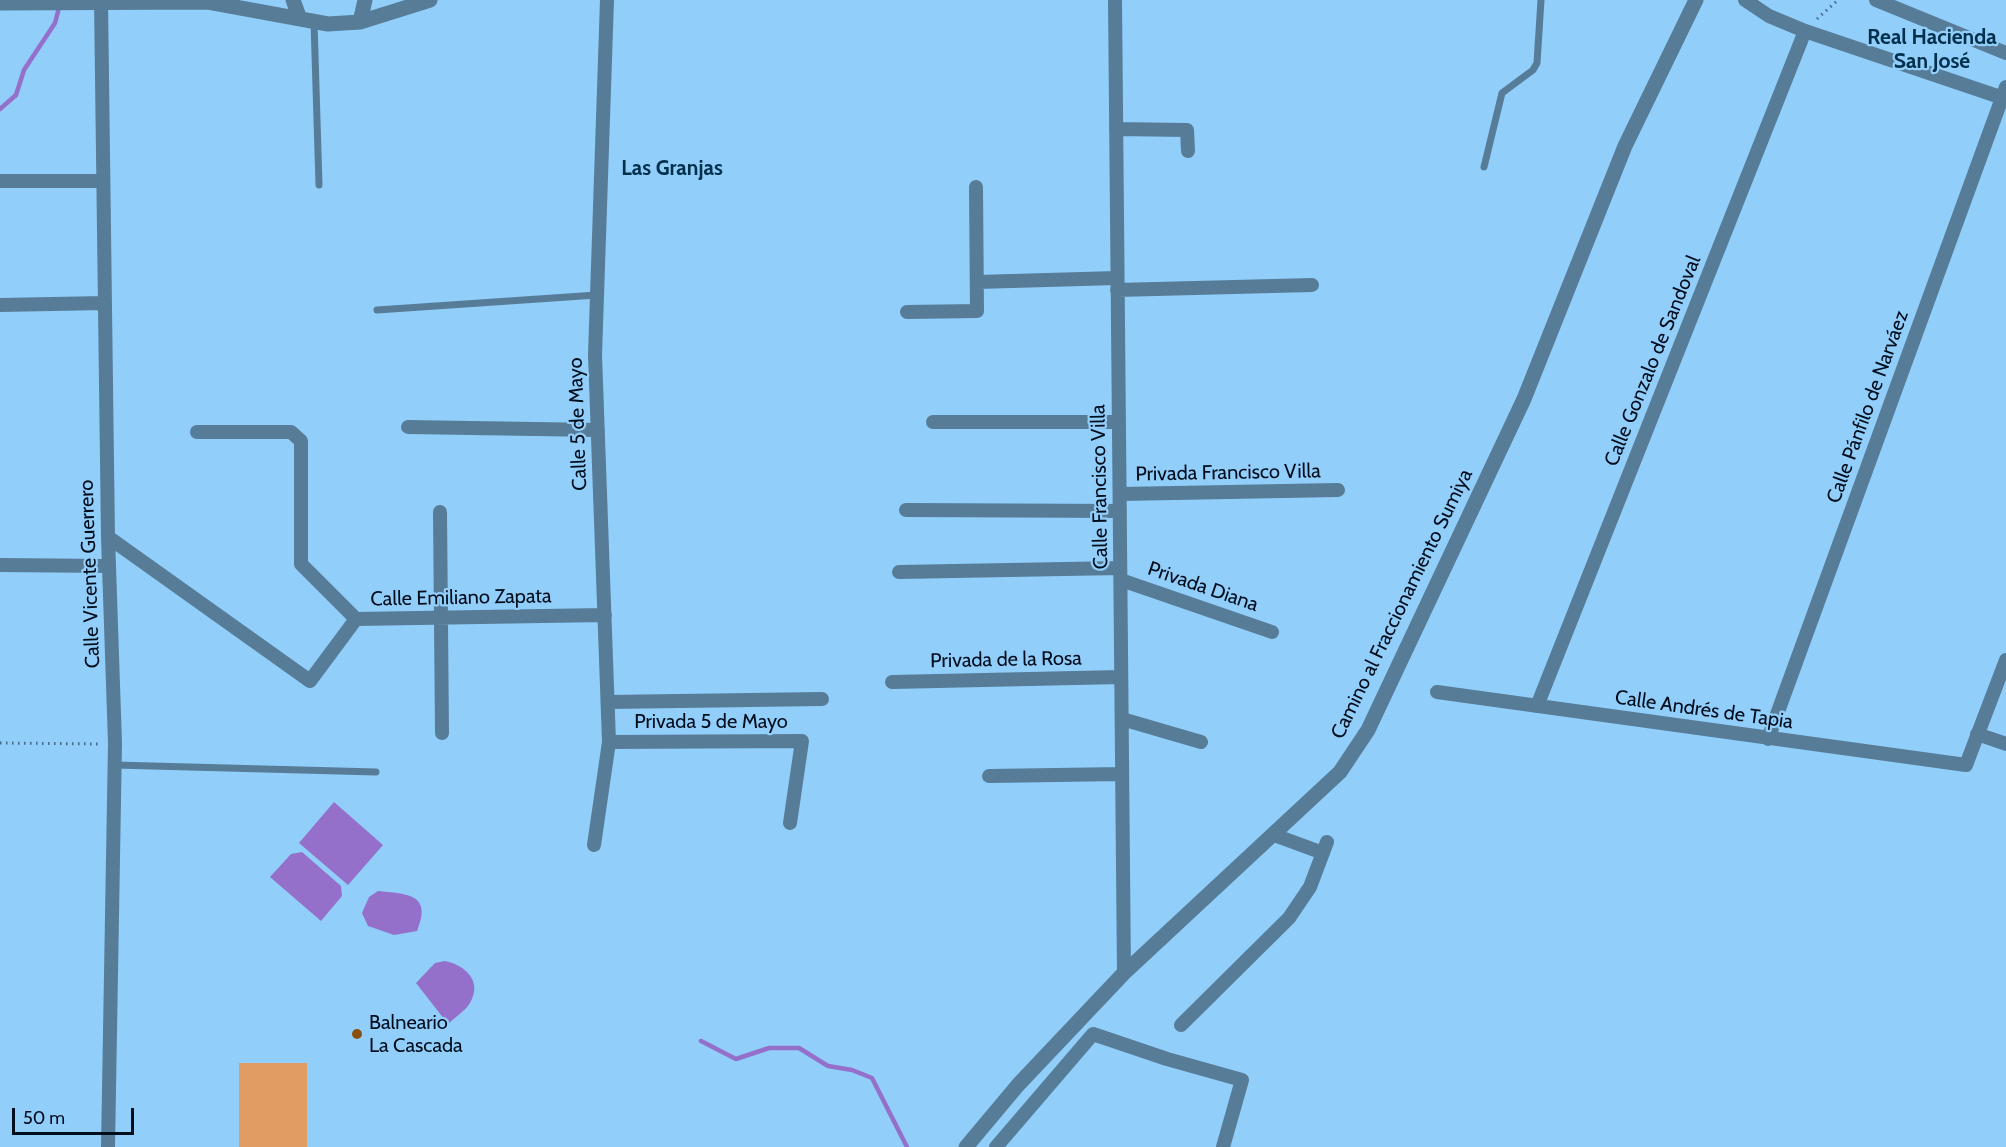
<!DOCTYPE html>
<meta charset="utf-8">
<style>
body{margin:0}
#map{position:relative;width:2006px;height:1147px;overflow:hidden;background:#92cefa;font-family:Cabin,sans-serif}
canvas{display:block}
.scale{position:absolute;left:12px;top:1108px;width:122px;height:27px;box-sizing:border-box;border:3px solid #000d1d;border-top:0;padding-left:8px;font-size:18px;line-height:21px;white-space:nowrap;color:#000d1d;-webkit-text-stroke:4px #92cefa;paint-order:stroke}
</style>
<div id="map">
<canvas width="2006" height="1147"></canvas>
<div class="scale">50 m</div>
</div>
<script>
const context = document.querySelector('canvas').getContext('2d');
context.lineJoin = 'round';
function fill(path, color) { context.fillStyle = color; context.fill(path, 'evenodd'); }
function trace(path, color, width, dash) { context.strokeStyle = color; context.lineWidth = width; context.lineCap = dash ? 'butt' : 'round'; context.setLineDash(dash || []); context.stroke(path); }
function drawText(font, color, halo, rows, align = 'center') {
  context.font = font + ' Cabin,sans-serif'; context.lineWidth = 4.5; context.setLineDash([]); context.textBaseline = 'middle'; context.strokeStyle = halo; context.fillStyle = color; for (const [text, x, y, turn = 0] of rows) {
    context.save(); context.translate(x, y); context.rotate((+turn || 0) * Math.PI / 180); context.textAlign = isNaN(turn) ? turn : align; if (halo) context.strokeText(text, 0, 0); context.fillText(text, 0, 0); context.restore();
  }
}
fill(new Path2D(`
 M 239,1063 L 307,1063 L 307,1147 L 239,1147 Z`), '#e19c61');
fill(new Path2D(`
 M 334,802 L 383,845 L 348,885 L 299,843 Z
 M 302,852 L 341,886 L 342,896 L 321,921 L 270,877 L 291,854 Z
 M 378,891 C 406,894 433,893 417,931 L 394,935 L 368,926 L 362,913 L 369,897 Z
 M 445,961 C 465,965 483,981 470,1003 C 465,1011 455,1017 448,1024 L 416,983 L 435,963 Z`), '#9470ca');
trace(new Path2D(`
 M 0,109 L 16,95 L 24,70 L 55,23 L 60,4
 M 701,1041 L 736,1059 L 769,1048 L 799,1048 L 828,1066 L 852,1070 L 872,1078 L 907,1147`), '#9470ca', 4.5);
trace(new Path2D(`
 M 1817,19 L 1838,0
 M 0,743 L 101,744`), '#466986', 3, [1.5, 4.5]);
trace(new Path2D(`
 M 314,22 L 319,185
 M 1484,167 L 1502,93 L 1533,70 L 1537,63 L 1541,0
 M 377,310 L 597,295
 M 115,765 L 376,772`), '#567c98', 7);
trace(new Path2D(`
 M 101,0 L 108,537 L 115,743 L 108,1147
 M 1115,0 L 1124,973
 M 1745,0 L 1769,16 L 1805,31 L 2006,99
 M 1876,0 L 2006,53
 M 1116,129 L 1187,130 L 1188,151
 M 0,181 L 103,181
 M 977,282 L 1117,278
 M 1117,290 L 1312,285
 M 0,305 L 105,303
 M 907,312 L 977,311 L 976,187
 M 933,422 L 1119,422
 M 408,427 L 598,430
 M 197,432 L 291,432 L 301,441 L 301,564 L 356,619
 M 1120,494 L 1338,490
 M 906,510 L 1120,511
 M 440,512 L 442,733
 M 108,537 L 310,681 L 356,619 L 605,615
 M 0,565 L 108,566
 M 899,572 L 1120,568
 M 1121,580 L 1272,632
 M 892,682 L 1121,677
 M 1437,692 L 1966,765 L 2006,660
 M 608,702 L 822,699
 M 1537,706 L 1805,31
 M 1122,719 L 1201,742
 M 1977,734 L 2006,744
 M 1768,739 L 2006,87
 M 609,742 L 802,741 L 790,823
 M 989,776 L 1122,774
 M 1274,835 L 1323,853
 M 594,845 L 609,742 L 595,355 L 607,0
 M 1181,1025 L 1289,918 L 1310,887 L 1327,842
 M 996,1147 L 1093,1034 L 1167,1059 L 1242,1080 L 1223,1147`), '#567c98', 14);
trace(new Path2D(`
 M 293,0 L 300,19
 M 0,3 L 208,2 L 328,24 L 360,22 L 430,0
 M 360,22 L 365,0
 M 966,1147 L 1018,1085 L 1124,973 L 1340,772 L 1368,730 L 1524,399 L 1625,146 L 1696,0`), '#567c98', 15);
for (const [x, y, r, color] of [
 [357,1034,6,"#8c500e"]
]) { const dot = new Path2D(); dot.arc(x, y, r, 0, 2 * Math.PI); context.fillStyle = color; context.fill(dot); trace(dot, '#92cefa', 2); }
drawText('20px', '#000d1d', '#92cefa', [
 ["Calle Gonzalo de Sandoval",1653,361,-68],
 ["Calle Pánfilo de Narváez",1868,407,-70],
 ["Calle 5 de Mayo",578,424,-92],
 ["Privada Francisco Villa",1228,473,-1],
 ["Calle Francisco Villa",1100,487,-91],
 ["Calle Vicente Guerrero",90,574,-92],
 ["Privada Diana",1203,587,19],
 ["Calle Emiliano Zapata",461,598,-1],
 ["Camino al Fraccionamiento Sumiya",1402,604,-64],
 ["Privada de la Rosa",1006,660,-1],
 ["Calle Andrés de Tapia",1704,710,8],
 ["Privada 5 de Mayo",711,722]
]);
drawText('20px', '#000d1d', '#92cefa', [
 ["Balneario",369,1023],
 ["La Cascada",369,1046]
], 'left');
drawText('bold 21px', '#00304c', '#92cefa', [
 ["Real Hacienda",1932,38],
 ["San José",1932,62],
 ["Las Granjas",672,169]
]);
</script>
